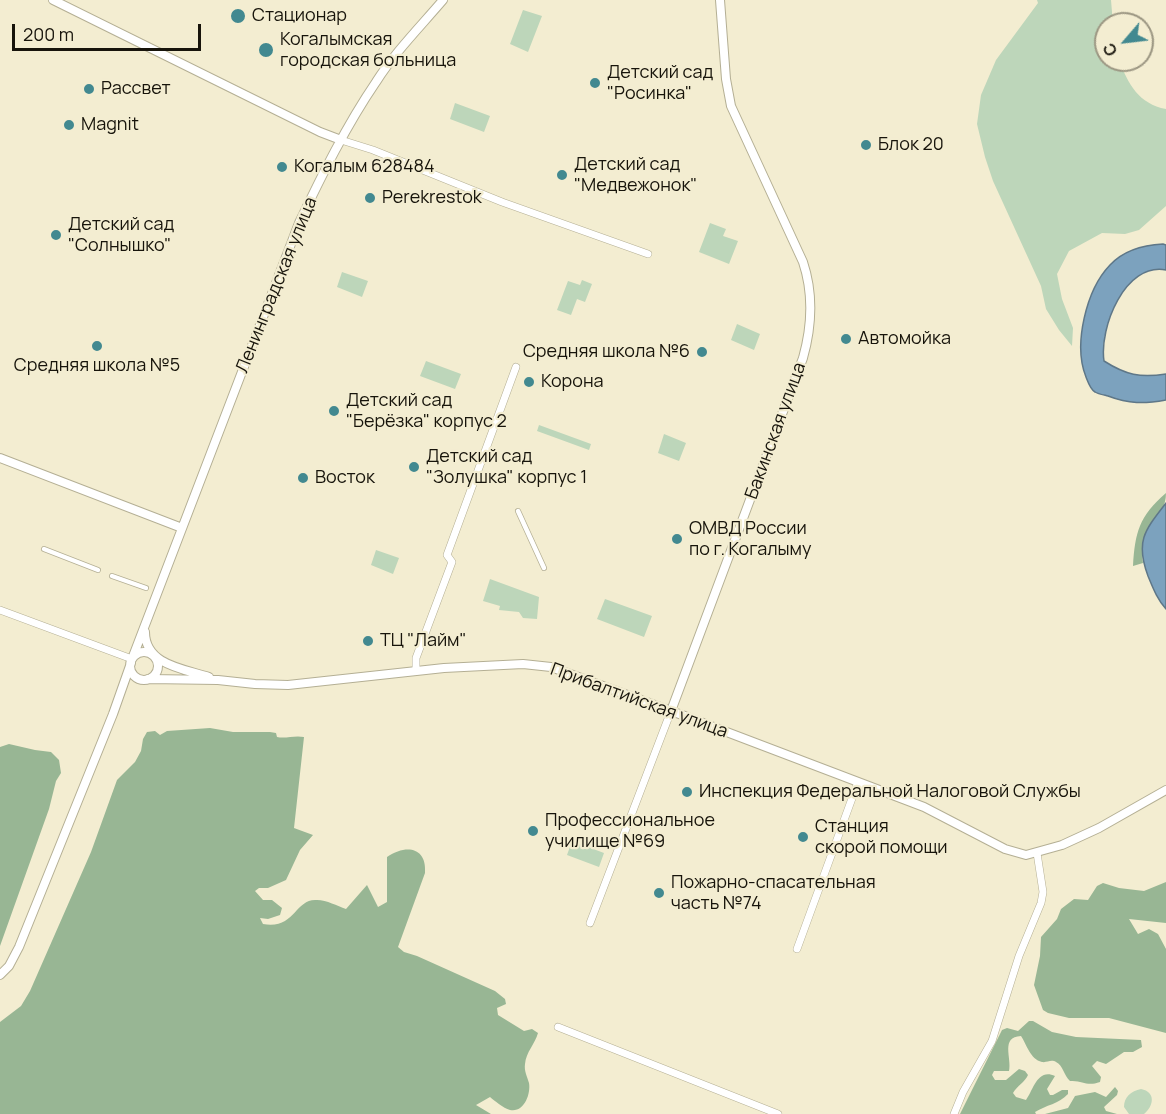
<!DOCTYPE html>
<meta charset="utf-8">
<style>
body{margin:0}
#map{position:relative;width:1166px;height:1114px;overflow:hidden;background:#f3edd1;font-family:Manrope,sans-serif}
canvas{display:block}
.north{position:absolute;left:1094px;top:12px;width:60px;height:60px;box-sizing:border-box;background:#f3edd1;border:2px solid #9b9682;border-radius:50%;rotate:242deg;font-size:16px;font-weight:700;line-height:24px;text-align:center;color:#17140b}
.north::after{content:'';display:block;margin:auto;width:21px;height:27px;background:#428990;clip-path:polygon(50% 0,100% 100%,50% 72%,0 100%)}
.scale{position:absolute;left:12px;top:24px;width:189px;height:27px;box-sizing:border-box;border:3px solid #17140b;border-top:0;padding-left:8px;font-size:18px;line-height:21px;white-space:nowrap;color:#17140b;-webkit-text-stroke:4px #f3edd1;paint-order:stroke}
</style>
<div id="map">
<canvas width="1166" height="1114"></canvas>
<div class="north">С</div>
<div class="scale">200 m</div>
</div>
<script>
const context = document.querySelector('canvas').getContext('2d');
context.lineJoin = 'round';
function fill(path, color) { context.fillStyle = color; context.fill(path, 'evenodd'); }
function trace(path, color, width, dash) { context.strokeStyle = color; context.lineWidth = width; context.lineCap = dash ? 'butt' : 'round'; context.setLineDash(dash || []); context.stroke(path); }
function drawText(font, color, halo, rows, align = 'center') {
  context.font = font + ' Manrope,sans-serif'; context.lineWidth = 4.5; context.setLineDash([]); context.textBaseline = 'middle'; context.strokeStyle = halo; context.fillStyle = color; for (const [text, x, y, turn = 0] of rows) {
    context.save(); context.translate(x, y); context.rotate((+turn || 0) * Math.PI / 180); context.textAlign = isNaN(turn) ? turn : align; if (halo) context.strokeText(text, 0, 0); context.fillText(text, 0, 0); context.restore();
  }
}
fill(new Path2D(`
 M 1037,0 L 1111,0 L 1113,24 L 1106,24 L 1106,60 L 1119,60 C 1128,84 1139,104 1166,109 L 1166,206 L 1139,230 L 1125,234 L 1102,233 L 1069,251 L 1057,274 L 1062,299 L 1073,328 L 1072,346 L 1059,330 L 1046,309 L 1041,286 L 993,181 L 985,157 L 977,124 L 981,95 L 996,60 L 1038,3 Z
 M 523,10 L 542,16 L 528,52 L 510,44 Z
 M 455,103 L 490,116 L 484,132 L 450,119 Z
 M 710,223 L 726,229 L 723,236 L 738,241 L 729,264 L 699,252 Z
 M 342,272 L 368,281 L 362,297 L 337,287 Z
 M 582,280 L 592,284 L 585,302 L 577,299 L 571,315 L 557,310 L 568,281 L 580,285 Z
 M 737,324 L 760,334 L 754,350 L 731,340 Z
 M 426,361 L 461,374 L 455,389 L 420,376 Z
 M 539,425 L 591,444 L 589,450 L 537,431 Z
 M 664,434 L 686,443 L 679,461 L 658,453 Z
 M 376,550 L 399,558 L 393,574 L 371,565 Z
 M 490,579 L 539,597 L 537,619 L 523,618 L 519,612 L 499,610 L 500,606 L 483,601 Z
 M 605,599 L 652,616 L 644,637 L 597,619 Z
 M 572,841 L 604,853 L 599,867 L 567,855 Z
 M 1141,1089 C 1156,1092 1154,1106 1144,1114 L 1129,1114 L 1124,1107 C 1124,1097 1131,1091 1141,1089 Z`), '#bdd6ba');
fill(new Path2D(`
 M 1166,493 C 1166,518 1139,538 1143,563 L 1133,566 C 1135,533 1139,516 1166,493 Z
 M 210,728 L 233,732 L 270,732 L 276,733 L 277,737 C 286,739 294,735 304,737 L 294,828 L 313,835 L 300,850 L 286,880 L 268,888 L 259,888 L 255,891 L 263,900 L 272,900 L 282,908 L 280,915 L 268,919 L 260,918 L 263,924 C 295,930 295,898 317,900 C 327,900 337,906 346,909 L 367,885 L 378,907 L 387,902 L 387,857 C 406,844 427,847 425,873 L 398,947 L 404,952 L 417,956 L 495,991 L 505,999 L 506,1004 L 497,1008 L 498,1015 L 524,1031 L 532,1029 L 538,1033 C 535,1044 526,1052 525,1064 C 524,1071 527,1076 529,1083 C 531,1094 524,1113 510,1110 C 503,1108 495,1101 490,1097 L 476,1105 L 491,1114 L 0,1114 L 0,1022 L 21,1006 L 30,991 L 91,852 L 117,780 L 135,762 L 141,751 L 143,739 L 147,732 L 155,731 L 160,735 L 167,731 Z
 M 9,744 L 35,750 L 51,752 L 59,760 L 61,773 L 56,781 L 49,809 L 0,946 L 0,747 Z
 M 1166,882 L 1166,923 L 1129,919 L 1138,934 L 1149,929 L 1158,934 L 1166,949 L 1166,1033 L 1109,1018 L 1069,1018 L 1048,1013 L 1043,1010 L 1034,985 L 1040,956 L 1041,937 L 1057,919 L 1061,909 L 1074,899 L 1088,900 L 1097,886 L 1103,883 L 1119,888 L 1144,891 Z
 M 1029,1021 L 1033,1021 L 1052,1032 L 1076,1037 L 1141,1040 L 1142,1047 L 1133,1052 L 1124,1052 L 1106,1064 L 1097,1061 L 1092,1066 L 1101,1077 L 1100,1082 C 1086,1087 1083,1080 1070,1081 C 1064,1076 1063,1065 1056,1062 C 1051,1059 1047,1063 1042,1062 C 1030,1059 1027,1045 1021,1036 C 1000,1037 1012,1058 1009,1071 L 994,1071 L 992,1075 L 995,1080 L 1006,1080 L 1019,1069 L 1025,1071 L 1028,1075 C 1025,1082 1017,1086 1013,1093 L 1016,1097 L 1026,1100 C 1033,1091 1037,1068 1055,1076 L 1047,1089 L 1050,1095 L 1053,1095 L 1062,1090 L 1068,1090 L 1068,1094 C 1059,1104 1046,1105 1035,1112 L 1036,1114 L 960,1114 L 1002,1030 L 1007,1028 L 1018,1031 Z
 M 1115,1087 L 1118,1091 L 1117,1095 L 1104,1107 L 1106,1111 L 1117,1114 L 1045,1114 L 1068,1108 L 1075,1096 L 1095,1092 L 1106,1097 Z`), '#98b694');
const water = new Path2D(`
 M 1163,244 L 1166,245 L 1166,270 C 1125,262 1099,328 1104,361 C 1126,375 1140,378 1166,374 L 1166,400 C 1144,404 1129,404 1108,396 C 1104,395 1098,394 1095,392 C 1090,389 1088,382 1086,377 C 1073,345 1086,290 1110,265 C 1124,250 1143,245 1163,244 Z
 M 1166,503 L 1166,609 C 1157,599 1153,588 1148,576 C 1135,541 1145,530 1166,503 Z`);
fill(water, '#7ca2be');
trace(water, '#5e7788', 1.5);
const pedestrian = new Path2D(`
 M 518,511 L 544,568
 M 44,549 L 98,570
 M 112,576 L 146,588`);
const minor = new Path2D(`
 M 341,140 L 373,150 L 502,202 L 648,254
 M 0,610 L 132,659
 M 416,670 L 416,658 L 452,562 L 447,555 L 516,367
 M 590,923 L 671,711
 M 797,949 L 858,782
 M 558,1027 L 778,1114
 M 954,1114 L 963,1092 L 992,1041 L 1019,956 L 1041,903 L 1043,892 L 1037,853`);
const tertiary = new Path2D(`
 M 53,0 L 320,132 L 341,140
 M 0,458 L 182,528
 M 145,632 C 145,665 184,669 209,677
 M130 666a14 14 0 1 1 28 0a14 14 0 1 1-28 0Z
 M 132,659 L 299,223 C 322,175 346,126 376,82 C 395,52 420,27 443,0
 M 148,679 L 218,680 L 255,684 L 288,685 L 444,668 L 523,664 L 551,667 L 682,715 L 924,807 L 1005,849 L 1026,855 L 1062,845 L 1099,828 L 1166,790
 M 671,711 L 803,358 C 812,326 814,295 803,262 L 731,106 L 726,79 L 720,0
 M 0,975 L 9,966 L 19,947 L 113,714 L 131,663`);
trace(pedestrian, '#b4af94', 6);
trace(minor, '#b4af94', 8);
trace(tertiary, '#b4af94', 10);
trace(pedestrian, '#fff', 4.5);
trace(minor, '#fff', 7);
trace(tertiary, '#fff', 8);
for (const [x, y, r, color] of [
 [238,16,8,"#428990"],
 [266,50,8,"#428990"],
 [595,83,6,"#428990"],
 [89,89,6,"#428990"],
 [69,125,6,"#428990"],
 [866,145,6,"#428990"],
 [282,167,6,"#428990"],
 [562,175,6,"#428990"],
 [370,198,6,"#428990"],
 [56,235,6,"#428990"],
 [846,339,6,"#428990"],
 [97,346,6,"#428990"],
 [702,352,6,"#428990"],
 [529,382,6,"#428990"],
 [334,411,6,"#428990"],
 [414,467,6,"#428990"],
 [303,478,6,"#428990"],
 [677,539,6,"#428990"],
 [368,641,6,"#428990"],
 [687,792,6,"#428990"],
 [533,831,6,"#428990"],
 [803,837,6,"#428990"],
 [659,893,6,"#428990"]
]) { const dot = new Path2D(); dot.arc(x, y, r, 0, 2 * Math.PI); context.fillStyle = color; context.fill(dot); trace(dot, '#f3edd1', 2); }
drawText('18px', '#17140b', '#f3edd1', [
 ["Стационар",252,16],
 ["Когалымская",280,40],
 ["городская больница",280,61],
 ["Детский сад",607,73],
 ["\"Росинка\"",607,94],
 ["Рассвет",101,89],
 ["Magnit",81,125],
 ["Блок 20",878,145],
 ["Детский сад",574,165],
 ["\"Медвежонок\"",574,186],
 ["Когалым 628484",294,167],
 ["Perekrestok",382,198],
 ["Детский сад",68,225],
 ["\"Солнышко\"",68,246],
 ["Автомойка",858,339],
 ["Средняя школа №6",690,352,"right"],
 ["Средняя школа №5",97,366,"center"],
 ["Корона",541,382],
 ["Детский сад",346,401],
 ["\"Берёзка\" корпус 2",346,422],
 ["Детский сад",426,457],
 ["\"Золушка\" корпус 1",426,478],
 ["Восток",315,478],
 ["ОМВД России",689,529],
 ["по г. Когалыму",689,550],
 ["ТЦ \"Лайм\"",380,641],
 ["Инспекция Федеральной Налоговой Службы",699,792],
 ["Профессиональное",545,821],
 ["училище №69",545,842],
 ["Станция",815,827],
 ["скорой помощи",815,848],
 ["Пожарно-спасательная",671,883],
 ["часть №74",671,904]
], 'left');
drawText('18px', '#17140b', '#f3edd1', [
 ["Ленинградская улица",277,285,-68],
 ["Бакинская улица",776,431,-70],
 ["Прибалтийская улица",639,701,20]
]);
</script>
